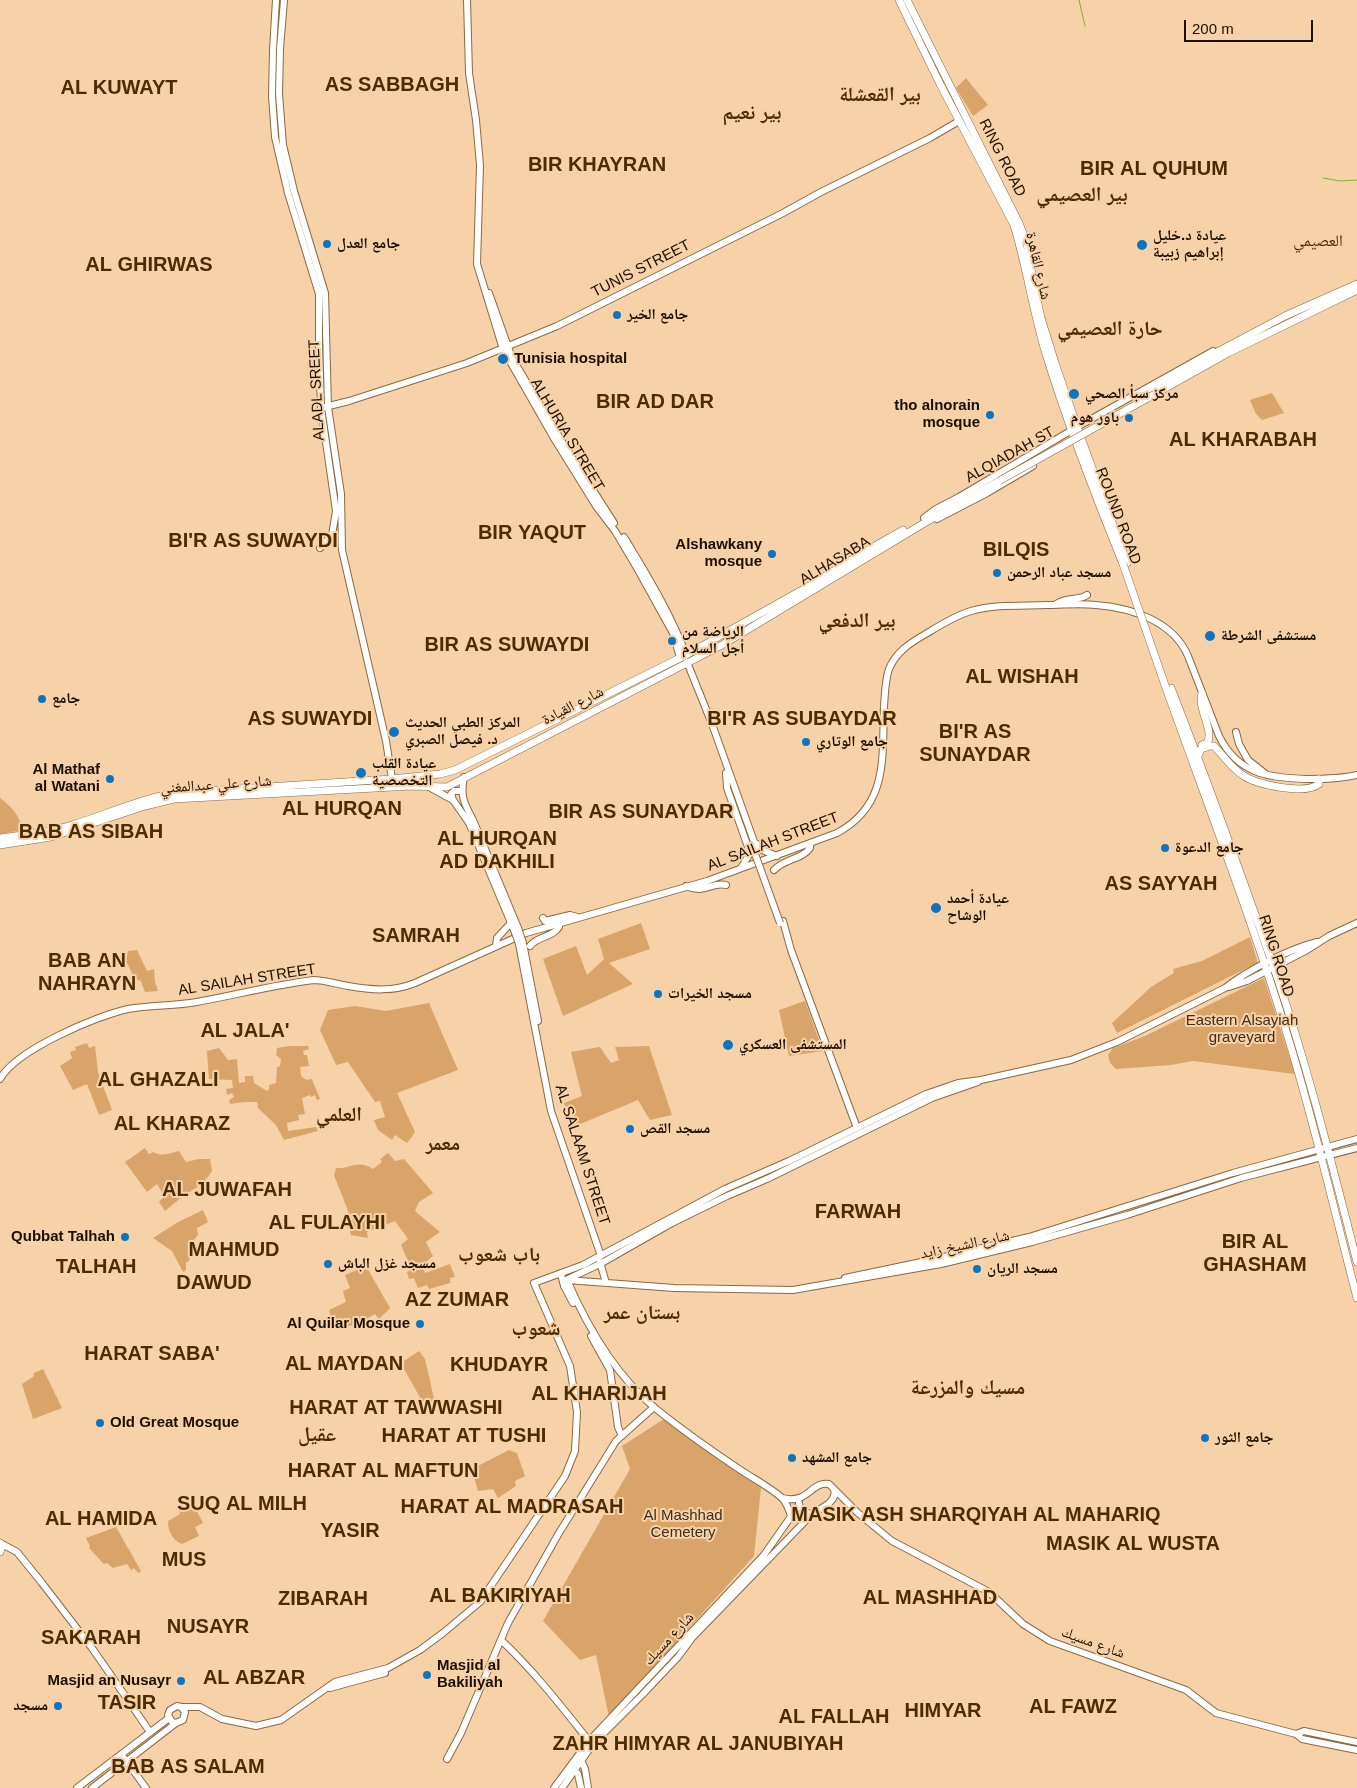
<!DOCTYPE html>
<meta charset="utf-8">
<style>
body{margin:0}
#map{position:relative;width:1357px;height:1788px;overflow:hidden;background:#f7d1a8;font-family:Helvetica,sans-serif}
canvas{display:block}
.scale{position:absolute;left:1184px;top:20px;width:129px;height:22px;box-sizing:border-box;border:2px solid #1c0f02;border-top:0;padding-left:6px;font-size:15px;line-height:18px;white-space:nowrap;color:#1c0f02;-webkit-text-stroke:4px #f7d1a8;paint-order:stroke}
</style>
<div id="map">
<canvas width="1357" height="1788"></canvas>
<div class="scale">200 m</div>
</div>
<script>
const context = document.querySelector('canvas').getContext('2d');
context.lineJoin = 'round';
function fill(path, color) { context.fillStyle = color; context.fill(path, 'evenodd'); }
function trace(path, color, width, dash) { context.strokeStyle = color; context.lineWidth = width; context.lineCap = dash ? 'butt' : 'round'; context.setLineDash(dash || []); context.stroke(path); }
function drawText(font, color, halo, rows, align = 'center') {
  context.font = font + ' Helvetica,"Noto Naskh Arabic",sans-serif'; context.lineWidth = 4; context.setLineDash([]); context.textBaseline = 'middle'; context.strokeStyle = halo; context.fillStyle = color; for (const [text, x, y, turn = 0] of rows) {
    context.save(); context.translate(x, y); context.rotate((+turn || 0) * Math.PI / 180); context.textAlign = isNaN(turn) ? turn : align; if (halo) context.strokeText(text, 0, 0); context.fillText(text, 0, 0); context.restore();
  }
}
fill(new Path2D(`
 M 966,78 L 988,105 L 973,116 L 956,88 Z
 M 1272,393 L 1284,413 L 1262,420 L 1256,414 L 1250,400 Z
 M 0,798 C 12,807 19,815 23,830 L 0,834 Z
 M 641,923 L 650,949 L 609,963 L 633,984 L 563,1016 L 543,959 L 576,946 L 587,975 L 604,959 L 598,939 Z
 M 1250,937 L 1257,960 L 1257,963 L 1117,1033 L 1112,1023 L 1151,987 L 1174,973 L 1173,969 L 1202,961 Z
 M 137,950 L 147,971 L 154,969 L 155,982 L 158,991 L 145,992 L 141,981 L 135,979 L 126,961 L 128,951 Z
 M 1264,978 L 1295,1074 L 1193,1061 L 1171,1065 L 1116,1069 L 1110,1063 L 1108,1055 L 1113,1048 L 1145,1036 Z
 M 805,1001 L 823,1051 L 789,1056 L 779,1010 Z
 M 429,1003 L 458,1070 L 397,1093 L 415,1132 L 407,1143 L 395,1135 L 392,1140 L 378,1130 L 374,1120 L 385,1117 L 380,1101 L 375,1102 L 348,1062 L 336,1065 L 320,1030 L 328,1010 L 355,1006 L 386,1011 Z
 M 87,1043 L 89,1048 L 95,1046 L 98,1072 L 112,1110 L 99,1115 L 87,1084 L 73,1090 L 60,1066 L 72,1058 L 70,1052 L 76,1050 L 75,1047 Z
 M 290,1046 L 308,1046 L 309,1049 L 303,1051 L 304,1055 L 307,1055 L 309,1066 L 300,1067 L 301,1076 L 306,1080 L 312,1079 L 320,1099 L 317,1100 L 315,1095 L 311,1097 L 310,1095 L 302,1098 L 305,1114 L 298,1115 L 299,1120 L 287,1123 L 288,1131 L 316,1127 L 318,1131 L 284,1140 L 276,1125 L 258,1108 L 257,1102 L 245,1102 L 230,1104 L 229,1100 L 234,1097 L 232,1093 L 227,1095 L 226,1089 L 233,1088 L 232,1080 L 209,1079 L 207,1051 L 219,1048 L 228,1060 L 237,1059 L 239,1083 L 245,1082 L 245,1076 L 253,1076 L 254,1083 L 267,1091 L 269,1090 L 269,1085 L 276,1083 L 277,1067 L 280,1066 L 281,1059 L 276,1055 L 277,1048 Z
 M 649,1046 L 672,1115 L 650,1120 L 638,1100 L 573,1127 L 564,1103 L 582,1096 L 571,1052 L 600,1047 L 611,1063 L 619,1060 L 615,1047 Z
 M 145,1148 L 149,1154 L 153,1152 C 160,1157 171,1153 179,1151 L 186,1162 L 199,1159 L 210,1159 L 212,1171 C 204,1185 193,1189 181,1198 C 175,1202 170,1207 165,1211 L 159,1202 L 164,1196 L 157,1184 L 147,1192 L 125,1162 Z
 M 388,1153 L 395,1161 L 404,1159 L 433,1193 L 419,1202 L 415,1211 L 440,1232 L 426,1242 L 433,1256 L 422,1265 L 425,1273 L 450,1264 L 455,1277 L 450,1278 L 450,1283 L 429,1289 L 427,1285 L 418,1288 L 414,1278 L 409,1279 L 407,1272 L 412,1270 L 401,1245 L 408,1239 L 395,1221 L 367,1232 L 368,1238 L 351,1235 L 349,1227 L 352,1221 L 334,1175 L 336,1168 C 352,1169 357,1159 373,1169 L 382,1162 L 380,1159 Z
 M 203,1210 L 208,1222 L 197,1228 L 198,1235 L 192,1242 L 189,1261 L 186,1262 L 186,1270 L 183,1272 L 172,1251 L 153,1238 L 178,1222 Z
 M 366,1266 L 390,1308 L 379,1319 L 375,1314 L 356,1325 L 340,1327 L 338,1320 L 332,1321 L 329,1310 L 346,1302 L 343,1291 L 350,1288 L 345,1275 Z
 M 419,1351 L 425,1359 L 435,1403 L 426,1408 L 404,1369 L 404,1361 Z
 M 43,1369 L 62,1408 L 33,1419 L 22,1384 L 33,1377 L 34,1373 Z
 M 664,1419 L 761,1488 L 754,1556 L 609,1717 L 596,1655 L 580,1660 L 543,1621 L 630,1469 L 622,1446 Z
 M 509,1450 L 517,1453 L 525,1476 L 515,1481 L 516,1486 L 498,1498 L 493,1489 L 478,1491 L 472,1469 Z
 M 192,1502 L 203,1523 L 195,1527 L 199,1536 L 182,1544 C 172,1540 168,1531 168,1521 L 180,1514 L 179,1510 Z
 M 116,1527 L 141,1571 L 138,1573 L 134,1568 L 131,1570 L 127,1564 L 113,1568 L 107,1563 L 104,1564 L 89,1548 L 90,1546 L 86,1538 Z`), '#d9a469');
trace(new Path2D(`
 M 1079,0 L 1085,26
 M 1323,178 L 1340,181 L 1357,180`), '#81b235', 1);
const secondary = new Path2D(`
 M 276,0 L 273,50 L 272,96 L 275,137 L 288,193 L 319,294 L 319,346 L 321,408 L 336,511 L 332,535 L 320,548
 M 284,0 L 280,49 L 279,94 L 283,145 L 294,191 L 325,293 L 328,407 L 341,494 L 342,550 L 386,741 L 392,779
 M 467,0 L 469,73 L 476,120 L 480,165 L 477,264 L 503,349 L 555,440 L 596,506 L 615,531 L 637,568 L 673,633 L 680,658
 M 489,293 L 512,358 L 561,440 L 614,523
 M 321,408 L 349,401 L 467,363 L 557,326 L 783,213 L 821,192 L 930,138 L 959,121
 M 924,518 L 936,509 L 959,497 L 1077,427 L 1213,351
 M 937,519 L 987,493 L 1033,466
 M 624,537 C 647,575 671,614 686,655
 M 1056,604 C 1068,596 1079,601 1087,595
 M 687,662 L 712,724 L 757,850
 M 1236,732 L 1239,744 L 1248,760 L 1267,775
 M 726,773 L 727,788 L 748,847 L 749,855 L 741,868
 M 464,777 C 460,796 464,803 473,820 L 518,928
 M 429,787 L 453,800 L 469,823 L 514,930
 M 453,800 L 451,794 L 454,791 L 461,791
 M 757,844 L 762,850 L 777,856
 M 774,870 C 784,859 803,859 810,848 L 810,843
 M 686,886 C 705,895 711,881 726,885
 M 543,918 L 545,921 L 570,915 L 577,917
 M 783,921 L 791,950 L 857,1128
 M 523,943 L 538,1021
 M 519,944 L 551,1111 L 601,1256
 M 496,946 L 497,938 L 511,923
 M 530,946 C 537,936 552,938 559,927 L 558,923
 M 1229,987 L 1247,981 L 1307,950 L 1329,936 L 1357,923
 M 0,1079 C 16,1050 96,1016 128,1009 C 151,1005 174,1006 197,1002 C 235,995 274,985 313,980 C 325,980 336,984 348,986 C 371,990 393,992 415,983 L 526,933 L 707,881 L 837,833 C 889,805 882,757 884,706 C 885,694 885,680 889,669 C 896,652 910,643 924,635 C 939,626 954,616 971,611 C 996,604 1022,606 1047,605 C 1063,605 1080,603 1096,605 C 1132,608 1173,621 1188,656 L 1219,736 C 1238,774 1268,778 1307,779 C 1324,779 1340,779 1357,775
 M 600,1262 L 606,1283
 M 561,1274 L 564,1286 L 573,1303
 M 845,1278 L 931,1260 L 1029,1237 L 1233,1173 L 1357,1139
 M 568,1279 L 600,1264 L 672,1223 L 727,1196 L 769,1178 L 932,1098 L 978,1082
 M 567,1280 L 674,1288 L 793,1290 L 941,1264 L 1032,1242 L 1127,1215 L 1241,1178 L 1357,1148
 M 567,1280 C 587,1326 615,1375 655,1408 C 682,1430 712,1451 742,1471 C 754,1479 773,1489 783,1499 C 787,1504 789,1510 791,1516
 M 591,1336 L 610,1370 L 618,1427 L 622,1436
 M 782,1498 C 808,1505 811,1481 829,1484 L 858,1513 L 892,1541 L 989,1592 L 1023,1624 L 1050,1641 L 1186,1690 L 1216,1713 L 1296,1734 L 1302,1739 L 1357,1750
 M 799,1503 L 800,1508 L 803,1512 L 811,1514 C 821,1508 838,1502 834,1489
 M 0,1543 L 17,1552 L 42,1583 L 92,1648 L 150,1732
 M 501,1640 C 534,1671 561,1706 589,1741
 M 330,1688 L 385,1673
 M 181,1707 L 200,1707 L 222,1719 L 256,1726 L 281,1720 L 335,1682 L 388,1668 L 420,1650 L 443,1633 L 480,1602 L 565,1476 L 575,1451 L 577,1412 L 570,1366 L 534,1283 L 583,1265 L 725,1189 L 789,1161 L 926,1094 L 958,1083 L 981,1080 L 1071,1060 L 1117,1042 L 1225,988 C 1248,970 1289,949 1317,942
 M 1296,1734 L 1304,1731 L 1357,1742
 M 124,1758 L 146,1788
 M 580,1758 L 585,1769 L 588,1788
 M 447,1759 L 461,1733 L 508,1623 L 559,1533 L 616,1441 L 654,1407
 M 571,1767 L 578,1774 L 581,1788
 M 77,1788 L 169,1718
 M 92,1788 L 176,1723 L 183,1720 L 185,1712 L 181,1707 L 177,1706 L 170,1710 L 168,1715 L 172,1722 L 176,1723
 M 554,1788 L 589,1741 L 764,1555 L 799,1505
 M 562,1788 L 593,1744 L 642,1695 L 678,1657 L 692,1638 L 814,1512`);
const primary = new Path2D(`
 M 899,0 L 941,86 L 1014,225 C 1027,268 1033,312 1046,354 C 1068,426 1095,495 1123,564
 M 907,0 L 1019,223 L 1027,244 L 1033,281 L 1041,318 L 1056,366 L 1081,438 L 1127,563
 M 1152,390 L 1219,351 L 1285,316 L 1357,284
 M 1162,390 L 1228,353 L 1357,290
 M 1166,688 C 1207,803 1251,917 1287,1034 C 1314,1121 1334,1210 1357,1298
 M 1171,688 C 1207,780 1241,874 1274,968 C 1307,1064 1332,1164 1357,1262
 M 1202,693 C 1197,709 1215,731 1207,743 L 1202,745
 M 1198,756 L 1201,749 L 1210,746 L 1214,746 C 1224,756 1231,768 1244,776 C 1258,785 1305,795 1319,784 L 1319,779
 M 0,838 C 24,835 48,832 72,825 C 106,815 139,799 174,793 L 392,779 L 440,774 L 455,770 L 686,655 L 811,585 L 866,551 L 903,530
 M 0,845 L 51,837 L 145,806 L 174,799 L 411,786 L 447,787 L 722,645 L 926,522 L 999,481
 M 0,1543 L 2,1546 L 0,1552`);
trace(secondary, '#8b6943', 8);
trace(primary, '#8b6943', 8);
trace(secondary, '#fff', 6);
trace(primary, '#fff', 7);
const secondaryBridge = new Path2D(`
 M 754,851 L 780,923
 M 518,928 L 523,943
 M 514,930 L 519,944`);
const primaryBridge = new Path2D(`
 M 999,481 L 1155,394
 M 1123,564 L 1166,688`);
trace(secondaryBridge, '#8b6943', 8, []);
trace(primaryBridge, '#8b6943', 8, []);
trace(secondaryBridge, '#fff', 6);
trace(primaryBridge, '#fff', 7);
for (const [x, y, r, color] of [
 [327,244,5,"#0f74c0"],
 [1142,245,6,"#0f74c0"],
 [617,315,5,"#0f74c0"],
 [503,359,6,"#0f74c0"],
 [1074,394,6,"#0f74c0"],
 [990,415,5,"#0f74c0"],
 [1129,418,5,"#0f74c0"],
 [772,554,5,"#0f74c0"],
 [997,573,5,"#0f74c0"],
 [1210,636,6,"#0f74c0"],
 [672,641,5,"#0f74c0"],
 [42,699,5,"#0f74c0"],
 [394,732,6,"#0f74c0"],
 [806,742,5,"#0f74c0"],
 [361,773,6,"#0f74c0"],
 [110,779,5,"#0f74c0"],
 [1165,848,5,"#0f74c0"],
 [936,908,6,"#0f74c0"],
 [658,994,5,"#0f74c0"],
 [728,1045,6,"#0f74c0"],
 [630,1129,5,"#0f74c0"],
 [125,1237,5,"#0f74c0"],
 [328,1264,5,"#0f74c0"],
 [977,1269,5,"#0f74c0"],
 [420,1324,5,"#0f74c0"],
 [100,1423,5,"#0f74c0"],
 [1205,1438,5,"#0f74c0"],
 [792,1458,5,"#0f74c0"],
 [427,1675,5,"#0f74c0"],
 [181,1681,5,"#0f74c0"],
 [58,1706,5,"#0f74c0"]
]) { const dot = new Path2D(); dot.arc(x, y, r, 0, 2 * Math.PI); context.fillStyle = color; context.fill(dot); trace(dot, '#f7d1a8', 2); }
drawText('15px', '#1c0f02', '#f7d1a8', [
 ["RING ROAD",1002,158,63],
 ["شارع القاهرة",1038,266,77],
 ["TUNIS STREET",641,269,-27],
 ["ALADL SREET",317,390,-93],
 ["ALHURIA STREET",567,435,59],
 ["ALQIADAH ST",1010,455,-29],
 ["ROUND ROAD",1118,516,69],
 ["ALHASABA",835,561,-31],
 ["شارع القيادة",573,706,-27],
 ["شارع علي عبدالمغني",216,785,-4],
 ["AL SAILAH STREET",773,842,-21],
 ["RING ROAD",1276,956,72],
 ["AL SAILAH STREET",247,980,-9],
 ["AL SALAAM STREET",582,1155,72],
 ["شارع الشيخ زايد",965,1245,-12],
 ["شارع مسيك",669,1639,-47],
 ["شارع مسيك",1093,1643,20]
]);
drawText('bold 15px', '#1c0f02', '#f7d1a8', [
 ["عيادة د.خليل",1153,236],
 ["إبراهيم زبيبة",1153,253],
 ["جامع العدل",337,244],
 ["جامع الخير",627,315],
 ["Tunisia hospital",514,359],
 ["مركز سبأ الصحي",1085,394],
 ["tho alnorain",980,406,"right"],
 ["mosque",980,423,"right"],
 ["باور هوم",1119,418,"right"],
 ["Alshawkany",762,545,"right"],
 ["mosque",762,562,"right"],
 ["مسجد عباد الرحمن",1007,573],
 ["الرياضة من",682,632],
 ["أجل السلام",682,649],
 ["مستشفى الشرطة",1221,636],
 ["جامع",52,699],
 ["المركز الطبي الحديث",405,723],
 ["د. فيصل الصبري",405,740],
 ["جامع الوتاري",816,742],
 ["عيادة القلب",372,764],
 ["التخصصية",372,781],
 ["Al Mathaf",100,770,"right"],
 ["al Watani",100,787,"right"],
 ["جامع الدعوة",1175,848],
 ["عيادة أحمد",947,899],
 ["الوشاح",947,916],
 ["مسجد الخيرات",668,994],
 ["المستشفى العسكري",739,1045],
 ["مسجد القص",640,1129],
 ["Qubbat Talhah",115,1237,"right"],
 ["مسجد غزل الباش",338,1264],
 ["مسجد الريان",987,1269],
 ["Al Quilar Mosque",410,1324,"right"],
 ["Old Great Mosque",110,1423],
 ["جامع الثور",1215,1438],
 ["جامع المشهد",802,1458],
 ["Masjid al",437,1666],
 ["Bakiliyah",437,1683],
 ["Masjid an Nusayr",171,1681,"right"],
 ["مسجد",48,1706,"right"]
], 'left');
drawText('15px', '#3e2e1c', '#f7d1a8', [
 ["Eastern Alsayiah",1242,1021],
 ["graveyard",1242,1038],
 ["Al Mashhad",683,1516],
 ["Cemetery",683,1533]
]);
drawText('16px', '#4c2d03', '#f7d1a8', [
 ["العصيمي",1318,242]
]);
drawText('bold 20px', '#4c2d03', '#f7d1a8', [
 ["AS SABBAGH",392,85],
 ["AL KUWAYT",119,88],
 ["بير القعشلة",880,95],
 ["بير نعيم",752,113],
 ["BIR KHAYRAN",597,165],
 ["BIR AL QUHUM",1154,169],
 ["بير العصيمي",1082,195],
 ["AL GHIRWAS",149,265],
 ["حارة العصيمي",1110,329],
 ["BIR AD DAR",655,402],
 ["AL KHARABAH",1243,440],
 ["BIR YAQUT",532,533],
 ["BI'R AS SUWAYDI",253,541],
 ["BILQIS",1016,550],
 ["بير الدفعي",857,621],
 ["BIR AS SUWAYDI",507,645],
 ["AL WISHAH",1022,677],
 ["AS SUWAYDI",310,719],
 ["BI'R AS SUBAYDAR",802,719],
 ["BI'R AS",975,732],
 ["SUNAYDAR",975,755],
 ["AL HURQAN",342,809],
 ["BIR AS SUNAYDAR",641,812],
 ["BAB AS SIBAH",91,832],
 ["AL HURQAN",497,839],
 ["AD DAKHILI",497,862],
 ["AS SAYYAH",1161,884],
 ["SAMRAH",416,936],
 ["BAB AN",87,961],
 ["NAHRAYN",87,984],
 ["AL JALA'",245,1031],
 ["AL GHAZALI",158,1080],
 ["العلمي",339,1115],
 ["AL KHARAZ",172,1124],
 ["معمر",443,1144],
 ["AL JUWAFAH",227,1190],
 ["FARWAH",858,1212],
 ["AL FULAYHI",327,1223],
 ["BIR AL",1255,1242],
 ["GHASHAM",1255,1265],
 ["MAHMUD",234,1250],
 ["باب شعوب",499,1255],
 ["TALHAH",96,1267],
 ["DAWUD",214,1283],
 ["AZ ZUMAR",457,1300],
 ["بستان عمر",642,1313],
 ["شعوب",536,1329],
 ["HARAT SABA'",152,1354],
 ["AL MAYDAN",344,1364],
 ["KHUDAYR",499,1365],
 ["مسيك والمزرعة",968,1388],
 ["AL KHARIJAH",599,1394],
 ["HARAT AT TAWWASHI",396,1408],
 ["عقيل",317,1435],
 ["HARAT AT TUSHI",464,1436],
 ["HARAT AL MAFTUN",383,1471],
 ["SUQ AL MILH",242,1504],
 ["HARAT AL MADRASAH",512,1507],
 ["MASIK ASH SHARQIYAH AL MAHARIQ",976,1515],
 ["AL HAMIDA",101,1519],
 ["YASIR",350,1531],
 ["MASIK AL WUSTA",1133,1544],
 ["MUS",184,1560],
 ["AL BAKIRIYAH",500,1596],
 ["AL MASHHAD",930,1598],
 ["ZIBARAH",323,1599],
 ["NUSAYR",208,1627],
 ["SAKARAH",91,1638],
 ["AL ABZAR",254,1678],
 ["TASIR",127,1703],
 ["AL FAWZ",1073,1707],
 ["HIMYAR",943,1711],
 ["AL FALLAH",834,1717],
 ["ZAHR HIMYAR AL JANUBIYAH",698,1744],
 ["BAB AS SALAM",188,1767]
]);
</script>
